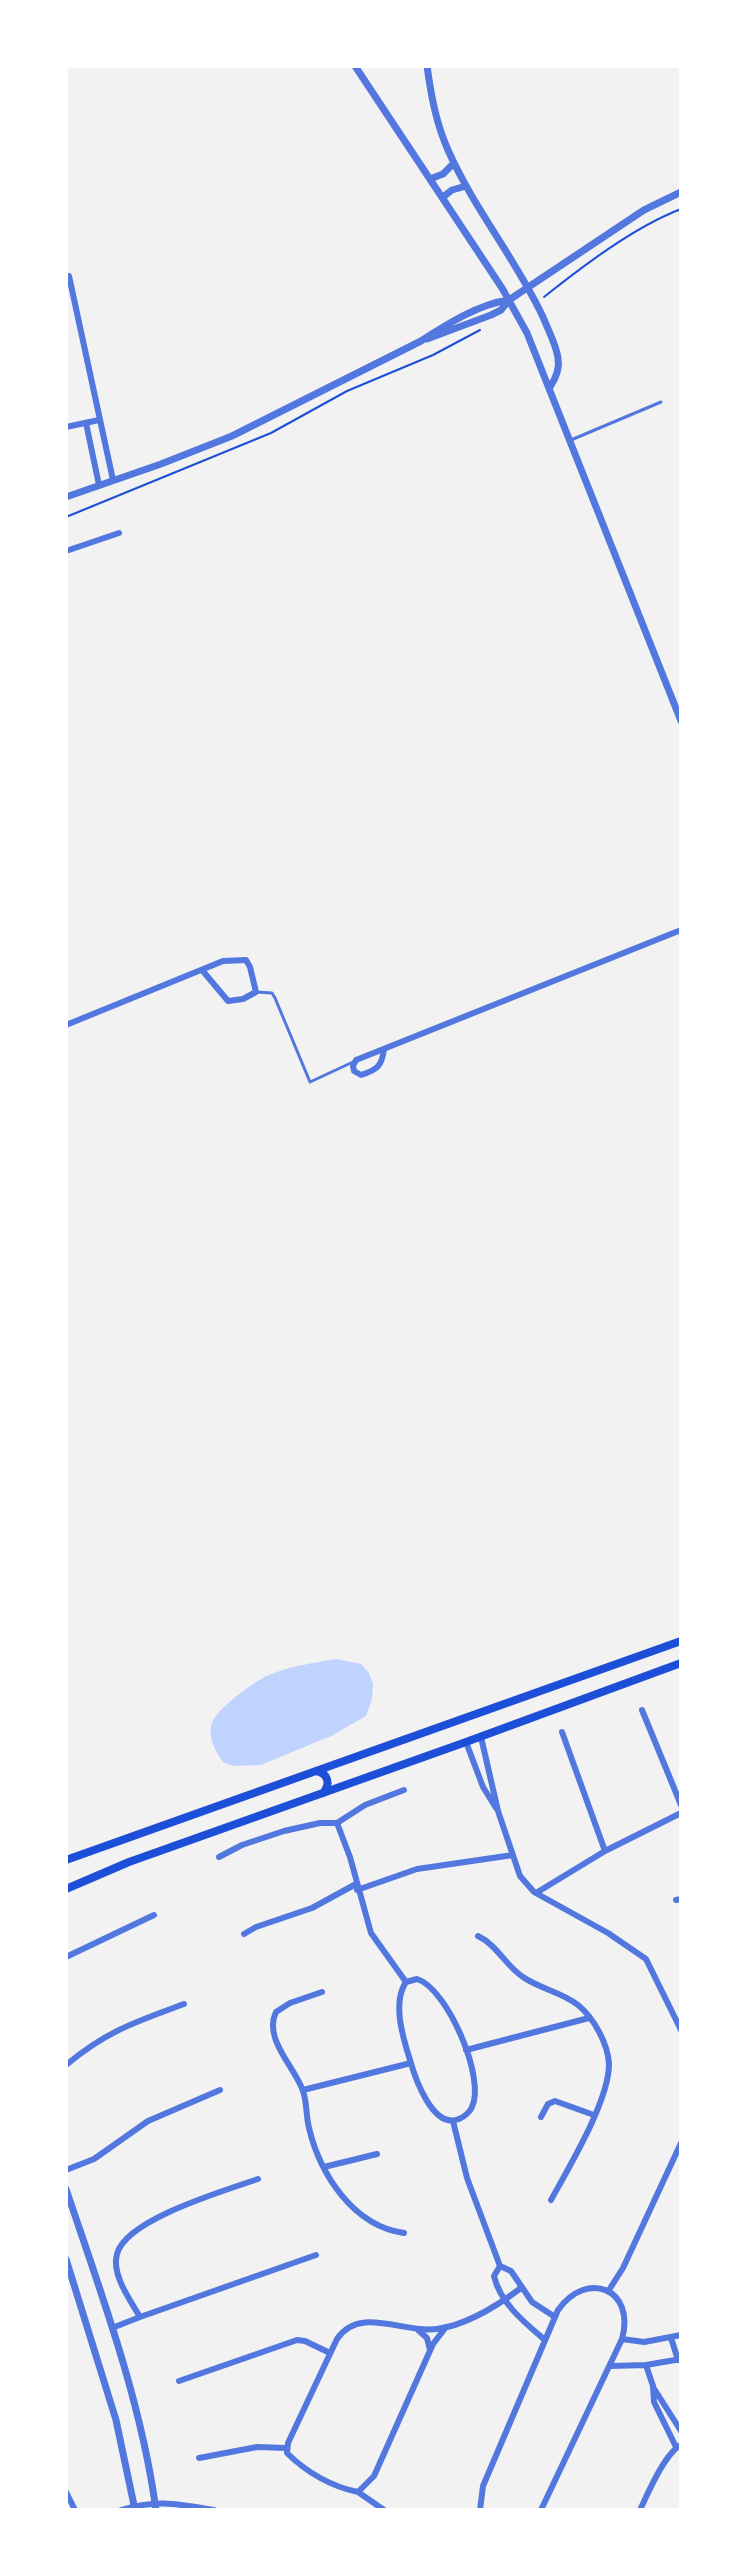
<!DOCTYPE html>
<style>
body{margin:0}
#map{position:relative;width:747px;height:2576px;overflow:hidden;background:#f2f2f2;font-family:Poppins,sans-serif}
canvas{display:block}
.frame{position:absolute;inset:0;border:68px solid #fff;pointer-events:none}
</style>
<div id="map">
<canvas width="747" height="2576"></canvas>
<div class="frame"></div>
</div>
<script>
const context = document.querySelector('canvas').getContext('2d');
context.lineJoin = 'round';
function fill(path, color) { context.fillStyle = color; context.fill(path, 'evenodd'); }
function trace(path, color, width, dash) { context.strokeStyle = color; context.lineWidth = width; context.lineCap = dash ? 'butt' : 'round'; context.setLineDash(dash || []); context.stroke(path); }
fill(new Path2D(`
 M 336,1659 L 361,1664 L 369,1673 L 373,1684 L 372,1699 L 366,1716 L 331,1736 L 261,1765 L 234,1766 L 224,1763 C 216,1753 207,1737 212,1723 C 217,1708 255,1681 269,1675 C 290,1666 313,1663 336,1659 Z`), '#bfd3fe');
trace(new Path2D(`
 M 544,297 C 583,266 634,227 681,209
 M 66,517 L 271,433 L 347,391 L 433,355 L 480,330`), '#1d4ed8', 2);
trace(new Path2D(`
 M 571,440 L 661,402
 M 256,992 L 272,993 L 275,998 L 310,1082 L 353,1062`), '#5277de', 3);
trace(new Path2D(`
 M 66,277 L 69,276 L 113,480
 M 86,423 L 99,485
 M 66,427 L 99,420
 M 66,551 L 119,533
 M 66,1025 L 223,961 L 246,960 L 250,967 L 256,992 L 243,999 L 228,1001 L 202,970
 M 384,1049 C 382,1066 377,1070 361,1075 L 354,1071 L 353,1066 L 356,1060 L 681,930
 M 642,1710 L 681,1805
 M 562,1732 L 605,1851
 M 481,1737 L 498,1811 L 520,1876 L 534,1892 L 608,1933 L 646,1959 L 681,2030
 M 466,1742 L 483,1787 L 496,1808
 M 337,1823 L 350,1857 L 371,1933 L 406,1982
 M 219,1857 L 242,1845 L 284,1831 L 320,1823 L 337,1823 L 365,1805 L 404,1790
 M 357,1890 L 417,1869 L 513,1855
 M 536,1893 L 605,1851 L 681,1813
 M 676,1900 L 681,1899
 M 244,1934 L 256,1927 L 312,1908 L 356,1884
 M 478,1936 C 497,1945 506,1966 523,1977 C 540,1989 562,1992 578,2005 C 594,2018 608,2044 609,2064 C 609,2101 569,2167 551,2200
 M 66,1957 L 154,1915
 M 417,1979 C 447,1988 486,2078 472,2107 C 470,2112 464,2117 459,2119 C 433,2130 415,2078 410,2060 C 403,2038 392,2003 406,1982 Z
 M 322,1992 L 290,2003 L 276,2012 C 263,2039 295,2067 303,2091 C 307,2102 306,2116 309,2128 C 320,2174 353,2226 404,2233
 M 466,2050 L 589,2018
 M 66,2065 C 107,2031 135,2022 184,2004
 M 303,2090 L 411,2063
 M 541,2117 L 548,2104 L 555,2101 L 594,2115
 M 453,2121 L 467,2178 L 500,2266 L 511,2271 L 532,2302 L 555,2317
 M 324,2167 L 377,2154
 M 66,2170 L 94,2159 L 148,2121 L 220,2090
 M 258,2179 C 227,2190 126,2219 117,2254 C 111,2274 130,2300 140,2317 L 316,2255
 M 500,2266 L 494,2276 C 500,2303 525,2323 545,2340
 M 609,2290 L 623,2268 L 681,2143
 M 446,2327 L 433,2344 L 374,2476 L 358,2492 C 332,2487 306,2472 287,2453 L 288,2443 L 337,2339 C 360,2305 404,2334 437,2329 C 467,2325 497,2306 521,2288
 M 112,2328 L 140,2317
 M 418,2330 L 427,2338 L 430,2350
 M 671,2338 L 678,2360
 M 622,2339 L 644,2342 L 681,2335
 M 646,2365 L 653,2386 L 654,2402 L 676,2447
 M 611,2366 L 646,2365 L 681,2359
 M 179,2381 L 297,2340 L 305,2341 L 330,2353
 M 653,2387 L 681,2431
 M 199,2458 L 257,2447 L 286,2448
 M 66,2492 L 75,2510
 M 358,2492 L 384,2510
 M 121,2510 C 157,2499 178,2504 214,2510
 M 480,2510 L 483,2486 L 558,2310 C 587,2269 636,2289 622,2339 L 541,2510
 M 640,2510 C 648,2493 665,2453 681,2445`), '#5277de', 6);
trace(new Path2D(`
 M 355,66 L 502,288 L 527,333 L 681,721
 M 427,66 C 431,95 436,123 448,150 C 474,209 516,259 543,317 C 548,330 556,344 558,358 C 560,369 556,378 550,387
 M 430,179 L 443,174 L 454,163
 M 443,197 L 452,190 L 466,186
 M 427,339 L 491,315 L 501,310 L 509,300 L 644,210 L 681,192
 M 66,497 L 161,464 L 232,436 L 421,341 C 447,324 479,304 509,300
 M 66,2189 C 101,2293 141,2400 156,2510
 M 66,2259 L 116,2420 L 135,2510`), '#5277de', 7);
trace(new Path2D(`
 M 316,1771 C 328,1773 331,1784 323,1793
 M 66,1860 L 681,1641
 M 66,1889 L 129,1862 L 466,1742 L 681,1663`), '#1d4ed8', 8);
</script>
